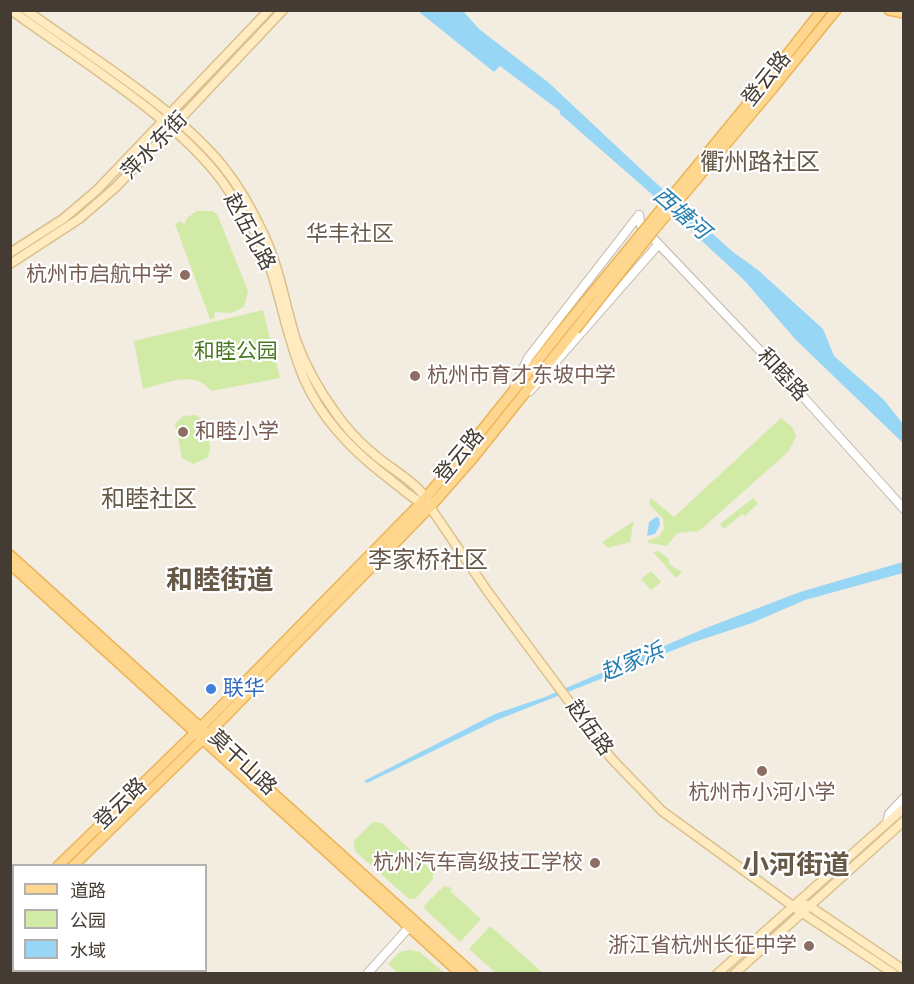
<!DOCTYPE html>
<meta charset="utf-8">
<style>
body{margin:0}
#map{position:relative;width:914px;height:984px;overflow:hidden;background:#f2ece1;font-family:"Fira Sans","Noto Sans SC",sans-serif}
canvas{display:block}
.frame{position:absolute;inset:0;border:12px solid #443b32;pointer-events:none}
.legend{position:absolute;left:12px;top:864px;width:195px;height:108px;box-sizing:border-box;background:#fff;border:2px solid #b4b1ad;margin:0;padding:8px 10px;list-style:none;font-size:18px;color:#443b32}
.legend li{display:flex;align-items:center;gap:12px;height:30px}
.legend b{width:30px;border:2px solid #b4b1ad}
</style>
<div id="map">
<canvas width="914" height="984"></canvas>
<div class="frame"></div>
<ul class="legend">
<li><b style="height:8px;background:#ffd68e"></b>道路</li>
<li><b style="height:16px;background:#d1eaa6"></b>公园</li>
<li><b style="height:16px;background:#98d6f5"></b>水域</li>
</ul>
</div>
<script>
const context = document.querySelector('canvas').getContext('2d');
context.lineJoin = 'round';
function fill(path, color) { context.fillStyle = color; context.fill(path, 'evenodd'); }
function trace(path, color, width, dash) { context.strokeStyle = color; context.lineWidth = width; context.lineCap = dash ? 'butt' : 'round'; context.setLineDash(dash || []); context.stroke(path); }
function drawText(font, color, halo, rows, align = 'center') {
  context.font = font + ' "Fira Sans","Noto Sans SC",sans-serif'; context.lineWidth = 4.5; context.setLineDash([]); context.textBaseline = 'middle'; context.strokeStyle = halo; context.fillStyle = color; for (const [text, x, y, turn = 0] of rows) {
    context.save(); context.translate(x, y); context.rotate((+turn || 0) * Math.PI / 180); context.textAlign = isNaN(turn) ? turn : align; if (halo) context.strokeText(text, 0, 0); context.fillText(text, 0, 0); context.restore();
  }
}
fill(new Path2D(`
 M 197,211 L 212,211 L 217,214 L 248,291 L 244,307 L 231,313 L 214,312 L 215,318 L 210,319 L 175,224 L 181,221 L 184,225 L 187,218 Z
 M 263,310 L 280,378 L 211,391 C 195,369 165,384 143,389 L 134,341 Z
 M 196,415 C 207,421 214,448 207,458 L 193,464 L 182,458 L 175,424 L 183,416 Z
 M 781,418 L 792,427 L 796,436 L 789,451 L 699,531 L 677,533 L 667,546 L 649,543 L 647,541 L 659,536 L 664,529 L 663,519 L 649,504 L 651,498 L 674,517 Z
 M 753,498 L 758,503 L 745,516 L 742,514 L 724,529 L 720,524 Z
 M 634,521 L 630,542 L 608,548 L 602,542 Z
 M 658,551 L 668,558 L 670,565 L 682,572 L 676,578 L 653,552 Z
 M 651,571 L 661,582 L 651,590 L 641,579 Z
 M 373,822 L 382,823 L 433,872 L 433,879 L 415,899 L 409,899 L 355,851 L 354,841 Z
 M 444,886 L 452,888 L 450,891 L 481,919 L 460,942 L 423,907 Z
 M 490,926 L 543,973 L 496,973 L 469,949 Z
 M 410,950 L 420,952 L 444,973 L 398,973 L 388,964 L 400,952 Z`), '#d1eaa6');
fill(new Path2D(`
 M 418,11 L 463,11 L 479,29 L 549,83 L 645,173 L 733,252 L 758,270 L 823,329 L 834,356 L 884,400 L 903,424 L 903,443 L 796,340 L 744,280 L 646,189 L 560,114 L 560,111 L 500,66 L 494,72 Z
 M 656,517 L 659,518 L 660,525 L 655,534 L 647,536 L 649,522 Z
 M 903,562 L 903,573 L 805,600 L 752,623 L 694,642 L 497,720 L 367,783 L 364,781 L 495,714 L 545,697 L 706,628 L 800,592 Z`), '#98d6f5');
const tertiary = new Path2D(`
 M 639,215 L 641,226 L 649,234 L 788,380 L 904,509
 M 515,386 L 528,358 L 639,215
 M 530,391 L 658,245
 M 887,823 L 889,814 L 904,798
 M 367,974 L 412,924`);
const secondary = new Path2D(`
 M 11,10 C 75,57 176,118 222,181 C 240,207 259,234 269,264 C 282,302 288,343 305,381 C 322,419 354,452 387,477 C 400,487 412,499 427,506
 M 26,10 C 89,56 173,106 222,165 C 239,186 253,211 264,235 C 280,269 285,305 296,340 C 305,365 319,390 335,412 C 346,428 360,443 375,455 C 393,471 423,485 430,507 L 488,592 L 611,758 L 662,811 L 801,912 L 894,974
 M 10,253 L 63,219 L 96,191 L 269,10
 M 10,264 L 79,219 L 116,187 L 283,10
 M 803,905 L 808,905 L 904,970
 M 717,974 L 904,808
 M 734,974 L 904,821`);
const primary = new Path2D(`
 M 889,10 L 904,13
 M 764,84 L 822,10
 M 773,88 L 836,10
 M 10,555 L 473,974
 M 10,564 L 461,974
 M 58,866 L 202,726 L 421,503 L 462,455 L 567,324
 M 73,866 L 202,740 L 430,507 L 473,458 L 575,330
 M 10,911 L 14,908
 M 10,926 L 14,923`);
trace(tertiary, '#c1b6a7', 10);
trace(secondary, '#d9c08f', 11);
trace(primary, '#ecb456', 12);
trace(tertiary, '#fff', 8);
trace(secondary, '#ffebbf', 8);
trace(primary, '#ffd68e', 9);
const primaryBridge = new Path2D(`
 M 567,324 L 764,84
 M 575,330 L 653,231 L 773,88`);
trace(primaryBridge, '#ecb456', 12, []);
trace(primaryBridge, '#ffd68e', 9);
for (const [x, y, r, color] of [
 [185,275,6,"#8d6e63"],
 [415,376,6,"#8d6e63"],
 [183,432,6,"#8d6e63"],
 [211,689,6,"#3f7fe0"],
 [762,771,6,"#8d6e63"],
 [595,863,6,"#8d6e63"],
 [809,946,6,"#8d6e63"]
]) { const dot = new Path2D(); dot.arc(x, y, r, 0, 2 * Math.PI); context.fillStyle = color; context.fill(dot); trace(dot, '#fff', 2); }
drawText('21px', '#443b32', '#fff', [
 ["登云路",767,79,-51],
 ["萍水东街",155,146,-46],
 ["赵伍北路",249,232,62],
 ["和睦路",782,375,47],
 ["登云路",460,456,-50],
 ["赵伍路",589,728,54],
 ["莫干山路",242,763,43],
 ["登云路",121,804,-44]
]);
drawText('21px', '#785e54', '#fff', [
 ["杭州市启航中学",173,275],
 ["杭州市育才东坡中学",427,376,"left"],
 ["和睦小学",195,432,"left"],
 ["杭州市小河小学",762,793,"center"],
 ["杭州汽车高级技工学校",583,863],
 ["浙江省杭州长征中学",797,946]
], 'right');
drawText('21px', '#497922', '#fff', [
 ["和睦公园",236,352]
]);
drawText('21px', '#366cbe', '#fff', [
 ["联华",223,689]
], 'left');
drawText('italic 22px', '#247dae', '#fff', [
 ["西塘河",681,214,41],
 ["赵家浜",632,663,-22]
]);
drawText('22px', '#675948', '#fff', [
 ["华丰社区",350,235]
]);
drawText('24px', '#675948', '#fff', [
 ["衢州路社区",760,163],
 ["和睦社区",149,500],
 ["李家桥社区",428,561]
]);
drawText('bold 27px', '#675948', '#fff', [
 ["和睦街道",220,581],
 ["小河街道",796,866]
]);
</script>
